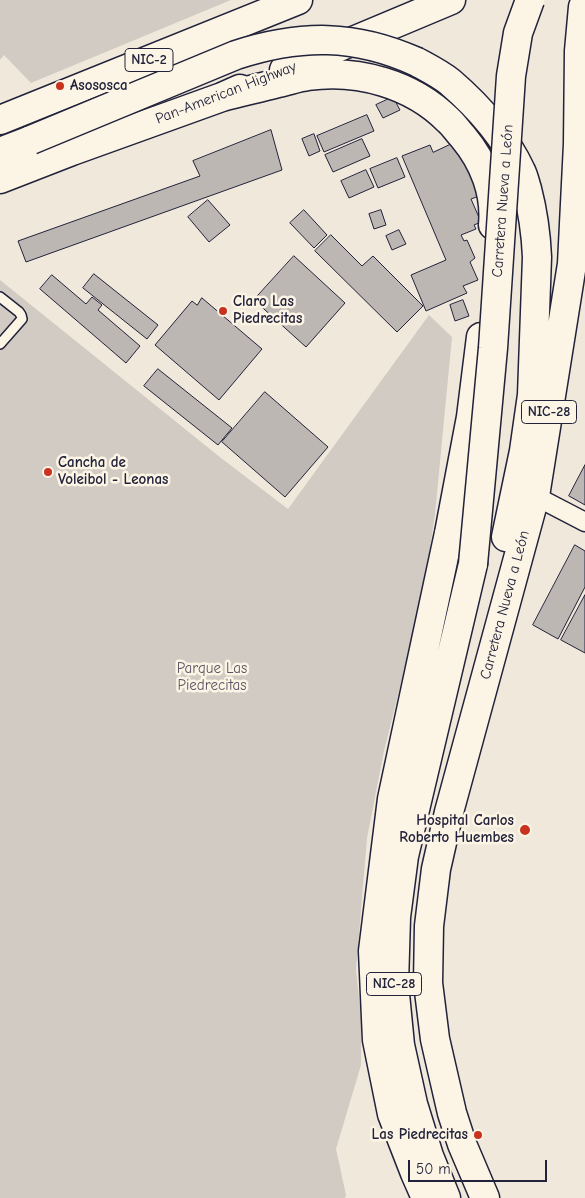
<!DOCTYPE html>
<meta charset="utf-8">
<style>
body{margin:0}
#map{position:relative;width:585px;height:1198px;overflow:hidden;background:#efe8db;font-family:"Comic Neue",sans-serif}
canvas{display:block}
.scale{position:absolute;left:408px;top:1160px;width:139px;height:22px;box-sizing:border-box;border:2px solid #22223b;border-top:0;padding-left:6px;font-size:15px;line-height:18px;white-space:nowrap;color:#22223b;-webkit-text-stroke:4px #fcf5e5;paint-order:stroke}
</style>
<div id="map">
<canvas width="585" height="1198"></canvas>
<div class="scale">50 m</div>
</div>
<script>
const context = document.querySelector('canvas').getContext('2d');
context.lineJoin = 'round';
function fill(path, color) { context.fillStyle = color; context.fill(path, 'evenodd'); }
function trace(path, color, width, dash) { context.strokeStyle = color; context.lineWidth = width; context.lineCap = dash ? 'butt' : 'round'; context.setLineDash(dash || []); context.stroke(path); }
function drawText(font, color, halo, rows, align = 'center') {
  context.font = font + ' "Comic Neue",sans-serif'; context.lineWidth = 5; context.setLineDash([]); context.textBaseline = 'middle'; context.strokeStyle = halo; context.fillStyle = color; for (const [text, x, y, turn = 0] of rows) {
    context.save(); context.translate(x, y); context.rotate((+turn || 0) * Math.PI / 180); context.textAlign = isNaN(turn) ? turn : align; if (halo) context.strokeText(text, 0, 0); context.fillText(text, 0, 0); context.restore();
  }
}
fill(new Path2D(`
 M 0,0 L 231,0 L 31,83 L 4,55 L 0,60 Z
 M 0,280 L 221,458 L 288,509 L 429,315 L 452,337 L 435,514 L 423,595 L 384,751 L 367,838 L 356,970 L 361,1016 L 361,1065 L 336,1149 L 346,1195 L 345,1198 L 0,1198 Z`), '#d1cbc3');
const building = new Path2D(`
 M 393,97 L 400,110 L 383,118 L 376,105 Z
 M 367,115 L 374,131 L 324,152 L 317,136 Z
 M 271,130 L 282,170 L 26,262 L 18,241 L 200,176 L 193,161 Z
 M 314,134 L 320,151 L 309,156 L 302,139 Z
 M 362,139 L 370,156 L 333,172 L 325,155 Z
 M 456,142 L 479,196 L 471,199 L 481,222 L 474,225 L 476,229 L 461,235 L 464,241 L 467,240 L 475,258 L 470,262 L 478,280 L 463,286 L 467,293 L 426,311 L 411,275 L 446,260 L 402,156 L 430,145 L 433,152 Z
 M 397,158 L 405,177 L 378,188 L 370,169 Z
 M 366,170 L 374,187 L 349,198 L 341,181 Z
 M 208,200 L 230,225 L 209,242 L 188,217 Z
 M 304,210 L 327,235 L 314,248 L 290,223 Z
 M 381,210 L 386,225 L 374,229 L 369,214 Z
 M 399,230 L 406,244 L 392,250 L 386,236 Z
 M 331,235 L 362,266 L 373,256 L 423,306 L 397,332 L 315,251 Z
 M 294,256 L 345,303 L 306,347 L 254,300 Z
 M 94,274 L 158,325 L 147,339 L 83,288 Z
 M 52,275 L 86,304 L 92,297 L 102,305 L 98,310 L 140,346 L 126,363 L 40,289 Z
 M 202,298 L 262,349 L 219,400 L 155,345 L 192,301 L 197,305 Z
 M 463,300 L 469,316 L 455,321 L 450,305 Z
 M 158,369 L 232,428 L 218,445 L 144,386 Z
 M 265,392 L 328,447 L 285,497 L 222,442 Z
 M 585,465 L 585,505 L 569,496 Z
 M 575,545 L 585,551 L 585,587 L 558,639 L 533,625 Z
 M 585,595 L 585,653 L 561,640 Z`);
fill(building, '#bcb7b3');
trace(building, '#22223b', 1);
const lane = new Path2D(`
 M 0,297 L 19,312 L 21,315 L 22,319 L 0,344`);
const street = new Path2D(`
 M 535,496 L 585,522`);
const highway = new Path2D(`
 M 417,62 C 428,68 440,74 450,82 C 478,106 505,137 521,171 C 524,177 525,183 527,189 C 533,212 536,234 537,257 L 532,395 L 524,451 L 506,537
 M 284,70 L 451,0
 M 222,97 C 241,92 259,88 278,83 C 288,81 298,77 308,76 C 358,69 412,84 448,120 C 454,125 458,132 463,137 C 484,162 496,193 493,225
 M 0,120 L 298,0
 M 0,152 L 31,140
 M 0,179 L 72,151 L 222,97 L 240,89
 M 426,1198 L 415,1173 L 392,1114 L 377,1040 L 373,951 L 392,799 L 449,533 L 471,417 L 481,337
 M 446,1198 L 429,1156 L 413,1104 L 400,1045 L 394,984 L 396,917 L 404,856 L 473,564
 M 485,1198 L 462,1144 L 452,1113 L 435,1039 L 428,983 L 429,926 L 436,869 L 449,812 L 535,496 L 572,264 L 578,144 L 579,51 L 583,7 L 585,2`);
trace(lane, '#22223b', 12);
trace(street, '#22223b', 21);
trace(highway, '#22223b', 31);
trace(lane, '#fcf5e5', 9);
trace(street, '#fcf5e5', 18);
trace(highway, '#fcf5e5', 28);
const highwayBridge = new Path2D(`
 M 31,140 L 236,55 C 301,34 355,34 417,62
 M 473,564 L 493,348 L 511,76 L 518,33 L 530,0`);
trace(highwayBridge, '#22223b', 31, []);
trace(highwayBridge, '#fcf5e5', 28);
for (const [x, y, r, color] of [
 [60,86,5,"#c8321e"],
 [223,311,5,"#c8321e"],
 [48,472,5,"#c8321e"],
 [525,830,6,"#c8321e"],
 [478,1135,5,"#c8321e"]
]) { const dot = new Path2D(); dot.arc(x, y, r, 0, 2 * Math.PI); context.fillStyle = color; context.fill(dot); trace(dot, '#fcf5e5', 2); }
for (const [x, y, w] of [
 [149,60,48],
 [549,412,55],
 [394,984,55]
]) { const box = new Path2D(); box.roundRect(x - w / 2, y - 11.5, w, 23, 4); context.fillStyle = '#fcf5e5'; context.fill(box); trace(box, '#22223b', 1); }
drawText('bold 14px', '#22223b', null, [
 ["NIC-2",149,60],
 ["NIC-28",549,412],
 ["NIC-28",394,984]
]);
drawText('bold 15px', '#22223b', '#fcf5e5', [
 ["Asososca",70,86],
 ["Claro Las",233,302],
 ["Piedrecitas",233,319],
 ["Cancha de",58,463],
 ["Voleibol - Leonas",58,480],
 ["Hospital Carlos",514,821,"right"],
 ["Roberto Huembes",514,838,"right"],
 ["Las Piedrecitas",468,1135,"right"]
], 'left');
drawText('15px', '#22223b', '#fcf5e5', [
 ["Pan-American Highway",226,93,-21],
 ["Carretera Nueva a León",503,201,-86],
 ["Carretera Nueva a León",505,605,-75]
]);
drawText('15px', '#575564', '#fcf5e5', [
 ["Parque Las",212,669],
 ["Piedrecitas",212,686]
]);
</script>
